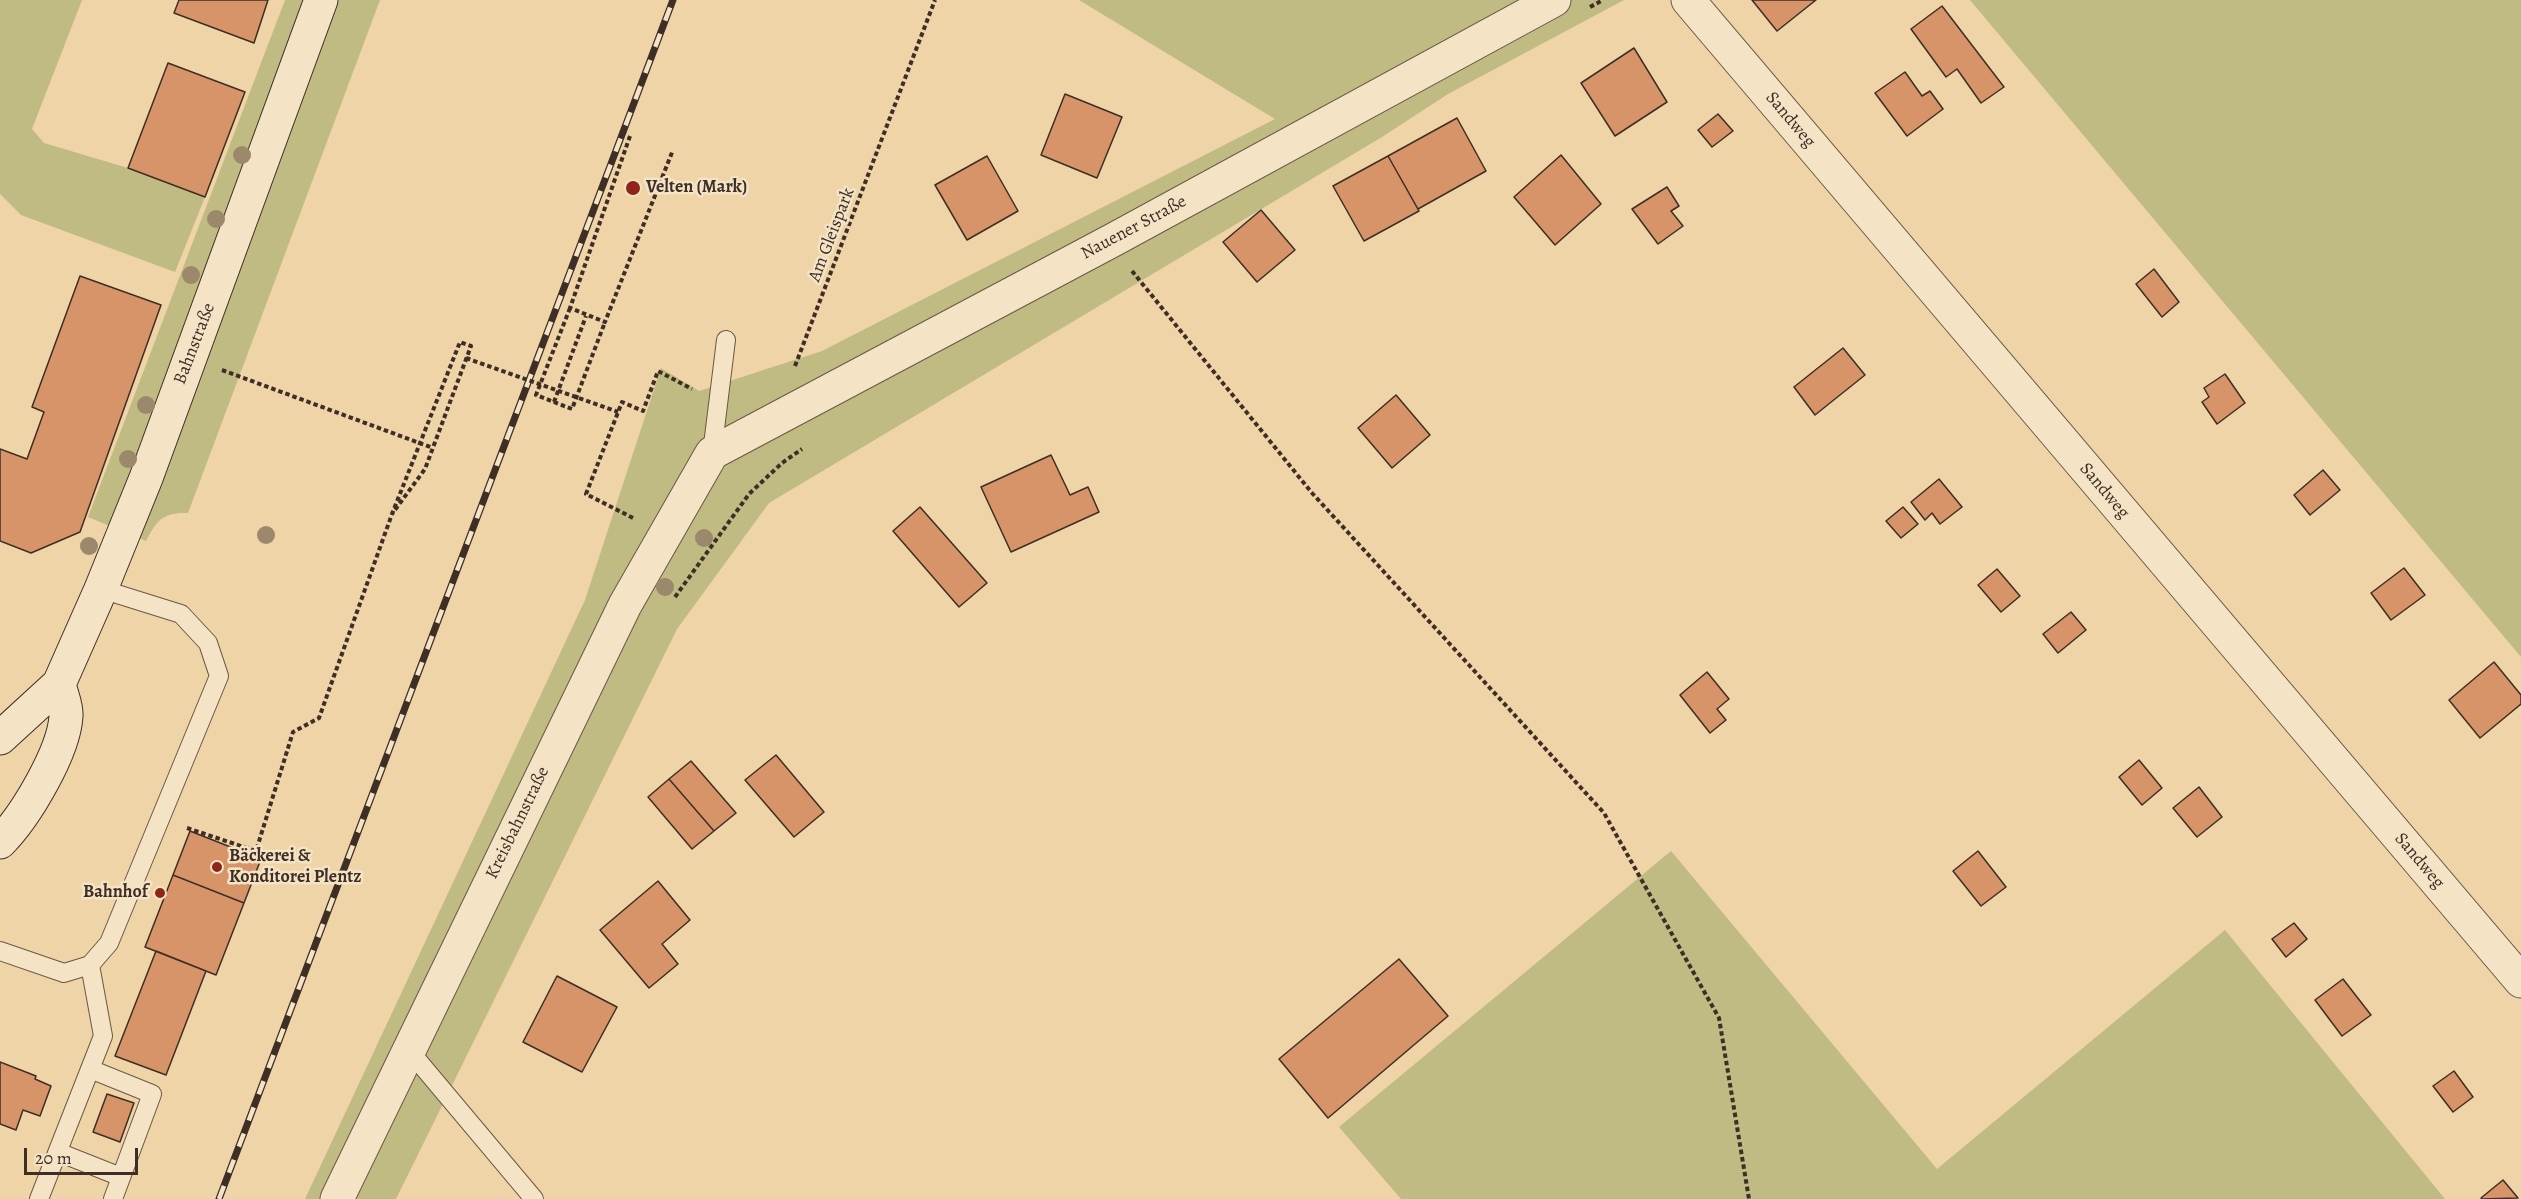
<!DOCTYPE html>
<meta charset="utf-8">
<style>
body{margin:0}
#map{position:relative;width:2521px;height:1199px;overflow:hidden;background:#eed4a6;font-family:Alegreya,serif}
canvas{display:block}
.scale{position:absolute;left:24px;top:1148px;width:114px;height:27px;box-sizing:border-box;border:3px solid #3e2e26;border-top:0;padding-left:8px;font-size:18px;line-height:21px;white-space:nowrap;color:#3e2e26;-webkit-text-stroke:4px #f4e3c5;paint-order:stroke}
</style>
<div id="map">
<canvas width="2521" height="1199"></canvas>
<div class="scale">20 m</div>
</div>
<script>
const context = document.querySelector('canvas').getContext('2d');
context.lineJoin = 'round';
function fill(path, color) { context.fillStyle = color; context.fill(path, 'evenodd'); }
function trace(path, color, width, dash) { context.strokeStyle = color; context.lineWidth = width; context.lineCap = dash ? 'butt' : 'round'; context.setLineDash(dash || []); context.stroke(path); }
function drawText(font, color, halo, rows, align = 'center') {
  context.font = font + ' Alegreya,serif'; context.lineWidth = 5; context.setLineDash([]); context.textBaseline = 'middle'; context.strokeStyle = halo; context.fillStyle = color; for (const [text, x, y, turn = 0] of rows) {
    context.save(); context.translate(x, y); context.rotate((+turn || 0) * Math.PI / 180); context.textAlign = isNaN(turn) ? turn : align; if (halo) context.strokeText(text, 0, 0); context.fillText(text, 0, 0); context.restore();
  }
}
fill(new Path2D(`
 M 0,0 L 82,0 L 32,129 L 44,143 L 128,168 L 205,197 L 175,272 L 21,215 L 0,194 Z
 M 285,0 L 380,0 L 188,513 C 163,512 157,520 146,541 L 88,517 Z
 M 1079,0 L 1624,0 L 1448,94 L 1382,137 L 769,503 L 677,629 L 396,1199 L 305,1199 L 585,600 L 661,368 L 699,391 L 822,351 L 1275,119 Z
 M 1970,0 L 2521,0 L 2521,657 Z
 M 1671,851 L 1937,1169 L 2225,930 L 2445,1199 L 1401,1199 L 1339,1127 Z`), '#bfbb82');
const building = new Path2D(`
 M 179,0 L 268,0 L 254,43 L 174,13 Z
 M 1752,0 L 1816,0 L 1777,31 Z
 M 1942,6 L 2004,87 L 1981,103 L 1957,69 L 1946,77 L 1911,29 Z
 M 1634,48 L 1667,102 L 1615,136 L 1581,83 Z
 M 168,63 L 245,92 L 205,197 L 128,168 Z
 M 1905,72 L 1922,96 L 1930,91 L 1943,109 L 1907,136 L 1875,93 Z
 M 1065,94 L 1122,117 L 1097,178 L 1041,155 Z
 M 1718,114 L 1733,131 L 1712,147 L 1698,130 Z
 M 1457,118 L 1486,171 L 1418,209 L 1388,156 Z
 M 1561,155 L 1601,204 L 1555,245 L 1514,197 Z
 M 987,156 L 1018,211 L 967,240 L 935,185 Z
 M 1388,156 L 1419,211 L 1364,241 L 1333,186 Z
 M 1667,187 L 1679,206 L 1671,211 L 1683,226 L 1658,244 L 1632,209 Z
 M 1261,210 L 1295,250 L 1257,282 L 1223,242 Z
 M 2154,269 L 2179,302 L 2162,317 L 2136,284 Z
 M 80,276 L 161,305 L 80,532 L 31,553 L 0,541 L 0,449 L 27,459 L 44,412 L 32,407 Z
 M 1843,348 L 1865,375 L 1815,415 L 1794,387 Z
 M 2225,374 L 2245,403 L 2217,424 L 2202,402 L 2209,397 L 2204,388 Z
 M 1396,395 L 1430,435 L 1392,468 L 1358,428 Z
 M 1051,455 L 1070,495 L 1088,487 L 1099,512 L 1011,552 L 981,487 Z
 M 2323,470 L 2340,490 L 2310,515 L 2294,495 Z
 M 1939,479 L 1962,507 L 1940,524 L 1932,513 L 1925,520 L 1911,502 Z
 M 920,507 L 987,583 L 959,607 L 893,531 Z
 M 1903,507 L 1918,524 L 1901,538 L 1886,521 Z
 M 2404,568 L 2425,595 L 2391,620 L 2371,593 Z
 M 1997,569 L 2020,596 L 2001,612 L 1978,585 Z
 M 2071,612 L 2086,630 L 2058,653 L 2043,634 Z
 M 2494,662 L 2521,695 L 2521,704 L 2480,738 L 2449,700 Z
 M 1707,672 L 1729,699 L 1717,709 L 1726,720 L 1710,733 L 1680,695 Z
 M 776,755 L 824,812 L 794,837 L 745,780 Z
 M 2139,760 L 2162,788 L 2142,805 L 2119,777 Z
 M 691,761 L 736,813 L 714,831 L 669,779 Z
 M 669,779 L 714,831 L 692,849 L 648,797 Z
 M 2199,787 L 2222,817 L 2197,837 L 2173,808 Z
 M 190,831 L 261,859 L 244,903 L 173,875 Z
 M 1978,851 L 2006,887 L 1981,906 L 1953,871 Z
 M 173,875 L 244,903 L 216,975 L 145,947 Z
 M 658,881 L 690,920 L 662,944 L 678,964 L 649,988 L 600,930 Z
 M 2294,923 L 2307,939 L 2286,957 L 2272,939 Z
 M 156,951 L 206,971 L 166,1075 L 115,1056 Z
 M 1399,959 L 1448,1016 L 1328,1118 L 1279,1059 Z
 M 557,976 L 617,1007 L 582,1072 L 523,1042 Z
 M 2343,979 L 2371,1015 L 2342,1036 L 2315,1000 Z
 M 0,1062 L 36,1076 L 35,1079 L 51,1086 L 40,1116 L 23,1110 L 16,1130 L 0,1124 Z
 M 2454,1071 L 2473,1097 L 2453,1112 L 2433,1086 Z
 M 107,1094 L 134,1103 L 120,1142 L 93,1132 Z
 M 2503,1180 L 2518,1198 L 2482,1199 L 2481,1198 Z`);
fill(building, '#d79469');
trace(building, '#3e2e26', 1.5);
const lane = new Path2D(`
 M 712,453 L 726,340
 M 0,951 L 64,973 L 90,965 L 109,943 L 219,676 L 208,643 L 181,614 L 101,589
 M 408,1049 L 534,1199
 M 90,1069 L 152,1094 L 113,1199
 M 58,1152 L 121,1177
 M 39,1199 L 103,1036 L 90,965`);
const street = new Path2D(`
 M 1688,0 L 2521,981
 M 337,1199 L 625,605 L 712,453 L 1113,240 L 1554,0`);
const secondary = new Path2D(`
 M 0,738 L 59,684 L 101,589 L 146,478 L 321,0
 M 0,842 C 25,817 64,752 66,716 C 67,706 61,694 59,684`);
trace(lane, '#6a5846', 20);
trace(street, '#6a5846', 35);
trace(secondary, '#3e2e26', 35);
trace(new Path2D(`
 M 1590,7 L 1603,0
 M 630,136 L 570,308 L 605,322 L 673,150
 M 1132,271 L 1312,493 L 1604,813 L 1719,1018 L 1749,1199
 M 570,308 L 536,395 L 572,409 L 605,322
 M 795,366 L 935,0
 M 222,370 L 433,448
 M 554,402 L 586,316
 M 633,518 L 586,494 L 622,402 L 643,411 L 658,371 L 692,389
 M 675,597 L 749,494 L 782,463 L 802,449
 M 187,828 L 256,851 L 293,732 L 319,718 L 392,514 L 460,342 L 471,346 L 425,469 L 392,514`), '#3e2e26', 4, [4.5, 3]);
trace(lane, '#f4e3c5', 18);
trace(street, '#f4e3c5', 33);
trace(secondary, '#f4e3c5', 33);
const rail = new Path2D(`
 M 219,1199 L 673,0`);
trace(rail, '#3e2e26', 7);
trace(rail, '#f4e3c5', 4.5, [14]);
trace(new Path2D(`
 M 466,358 L 618,412`), '#3e2e26', 4, [4.5, 3]);
context.fillStyle = '#9c886a';
for (const [x, y] of [
 [242,155],
 [216,219],
 [191,275],
 [146,405],
 [128,459],
 [266,535],
 [704,538],
 [89,546],
 [665,587]
]) { context.beginPath(); context.arc(x, y, 9, 0, 2 * Math.PI); context.fill(); }
for (const [x, y, r, color] of [
 [633,188,8,"#8f2418"],
 [217,867,6,"#8f2418"],
 [160,893,6,"#8f2418"]
]) { const dot = new Path2D(); dot.arc(x, y, r, 0, 2 * Math.PI); context.fillStyle = color; context.fill(dot); trace(dot, '#f4e3c5', 2); }
drawText('18px', '#3e2e26', '#f4e3c5', [
 ["Sandweg",1790,120,50],
 ["Nauener Straße",1134,228,-28],
 ["Am Gleispark",832,235,-69],
 ["Bahnstraße",195,344,-69],
 ["Sandweg",2104,491,50],
 ["Kreisbahnstraße",518,823,-64],
 ["Sandweg",2419,861,50]
]);
drawText('bold 18px', '#3e2e26', '#f4e3c5', [
 ["Velten (Mark)",646,188],
 ["Bäckerei &",229,857],
 ["Konditorei Plentz",229,878],
 ["Bahnhof",148,893,"right"]
], 'left');
</script>
